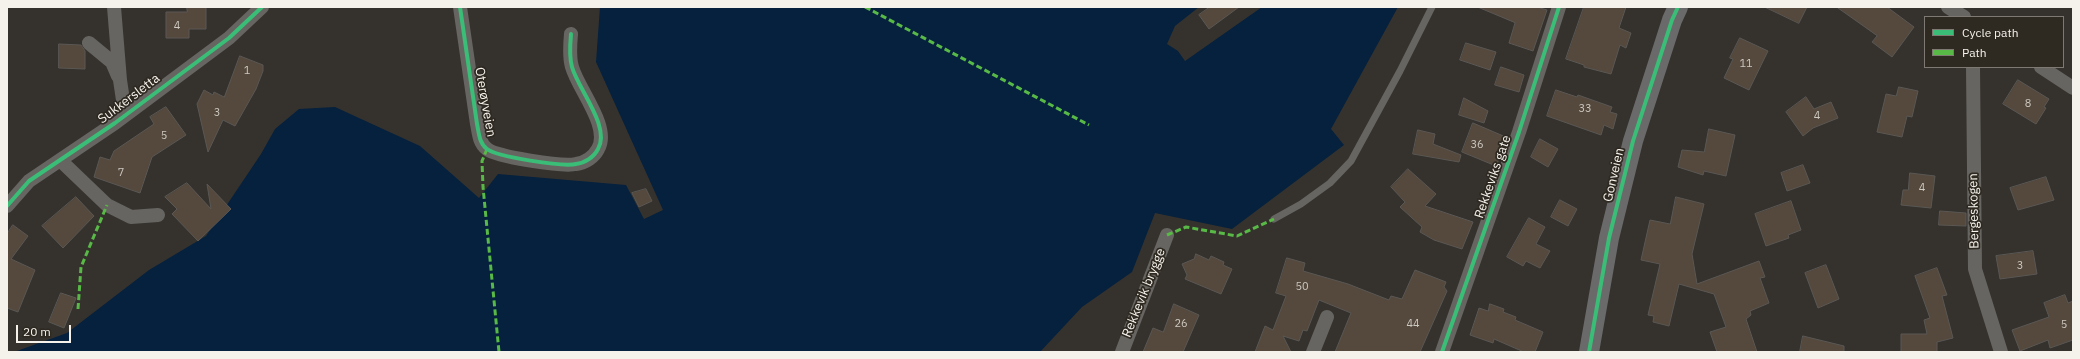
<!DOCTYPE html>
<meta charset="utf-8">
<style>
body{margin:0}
#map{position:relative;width:2080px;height:359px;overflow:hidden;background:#35322e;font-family:"IBM Plex Sans",sans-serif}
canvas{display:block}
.frame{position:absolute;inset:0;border:8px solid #f5f2ec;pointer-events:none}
.legend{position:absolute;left:1924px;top:16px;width:140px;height:52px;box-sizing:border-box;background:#2e2921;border:1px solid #7e7972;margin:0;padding:5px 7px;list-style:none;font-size:12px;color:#f5f2ec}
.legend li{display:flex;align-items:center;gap:8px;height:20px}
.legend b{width:20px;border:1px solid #7e7972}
.scale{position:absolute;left:16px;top:325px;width:55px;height:18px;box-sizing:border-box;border:2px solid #f5f2ec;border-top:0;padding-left:5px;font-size:12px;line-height:14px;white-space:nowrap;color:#f5f2ec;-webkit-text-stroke:3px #2e2921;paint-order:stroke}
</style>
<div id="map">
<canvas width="2080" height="359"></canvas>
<div class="frame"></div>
<ul class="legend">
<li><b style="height:5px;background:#3abd76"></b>Cycle path</li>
<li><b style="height:5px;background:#58b947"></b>Path</li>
</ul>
<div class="scale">20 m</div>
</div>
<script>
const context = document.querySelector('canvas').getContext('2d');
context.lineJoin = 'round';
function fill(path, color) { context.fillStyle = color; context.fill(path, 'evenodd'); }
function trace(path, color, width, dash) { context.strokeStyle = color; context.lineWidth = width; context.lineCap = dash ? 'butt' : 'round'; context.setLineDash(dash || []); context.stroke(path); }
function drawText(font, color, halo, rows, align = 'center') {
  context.font = font + ' "IBM Plex Sans",sans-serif'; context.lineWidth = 3.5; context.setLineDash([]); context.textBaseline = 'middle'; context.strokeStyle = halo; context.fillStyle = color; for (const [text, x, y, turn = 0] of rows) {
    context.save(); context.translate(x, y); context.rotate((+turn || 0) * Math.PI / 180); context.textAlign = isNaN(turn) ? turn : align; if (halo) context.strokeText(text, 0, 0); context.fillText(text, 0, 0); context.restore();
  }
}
fill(new Path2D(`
 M 600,7 L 1199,7 L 1175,26 L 1167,44 L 1178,51 L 1185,61 L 1262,7 L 1398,7 L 1331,129 L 1344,145 L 1232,229 L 1155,213 L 1132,272 L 1082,307 L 1040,352 L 14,352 L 67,333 L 149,270 L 206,236 L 261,154 L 275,129 L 299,109 L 335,107 L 420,146 L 479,198 L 498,174 L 626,185 L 644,219 L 663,210 L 596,62 Z`), '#05213d');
const building = new Path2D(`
 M 187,7 L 206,7 L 206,29 L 189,29 L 189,38 L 166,38 L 166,12 L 187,12 Z
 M 1210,7 L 1239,7 L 1209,29 L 1199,15 Z
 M 1478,7 L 1537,7 L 1547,10 L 1533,51 L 1509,43 L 1515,23 Z
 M 1584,7 L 1626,7 L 1619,28 L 1631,33 L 1626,48 L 1620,45 L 1611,74 L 1584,67 L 1584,65 L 1566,59 Z
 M 1765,7 L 1807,7 L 1799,23 Z
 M 1837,7 L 1887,7 L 1914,27 L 1892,57 L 1872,42 L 1877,36 Z
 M 1740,38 L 1768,51 L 1749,90 L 1724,78 L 1733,59 L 1730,58 Z
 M 1466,43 L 1496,52 L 1490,70 L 1460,60 Z
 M 59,44 L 81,45 L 85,51 L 85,69 L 59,68 Z
 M 240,56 L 263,65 L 263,71 L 256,89 L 235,126 L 223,120 L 208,152 L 197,104 L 204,90 L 213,95 L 214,92 L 224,97 Z
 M 1501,67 L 1524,75 L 1519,92 L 1495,85 Z
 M 2018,80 L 2049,99 L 2044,107 L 2046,108 L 2036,124 L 2003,104 Z
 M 1899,87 L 1918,91 L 1912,117 L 1907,116 L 1902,137 L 1877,132 L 1886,94 L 1896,96 Z
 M 1556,90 L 1577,97 L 1578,95 L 1612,107 L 1610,112 L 1617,114 L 1613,129 L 1604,125 L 1601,135 L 1547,116 Z
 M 1806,97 L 1814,109 L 1831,102 L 1838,118 L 1813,128 L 1803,136 L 1786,112 Z
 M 1464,98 L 1488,111 L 1484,123 L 1459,115 Z
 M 166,107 L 186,135 L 152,157 L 140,193 L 94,177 L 100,157 L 110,160 L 114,151 L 154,124 L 150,117 Z
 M 1473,123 L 1508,138 L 1496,166 L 1462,152 Z
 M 1709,129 L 1735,135 L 1726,176 L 1704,171 L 1703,175 L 1678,167 L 1682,150 L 1704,152 Z
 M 1418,130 L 1435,134 L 1433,144 L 1461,155 L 1459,162 L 1413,154 Z
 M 1540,139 L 1558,149 L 1548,167 L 1531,157 Z
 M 1803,165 L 1810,183 L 1787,191 L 1781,173 Z
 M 1408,169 L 1436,194 L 1425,206 L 1473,222 L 1462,249 L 1434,240 L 1420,232 L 1422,227 L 1400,207 L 1405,202 L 1391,187 Z
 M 1910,173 L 1935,176 L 1931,208 L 1901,205 L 1903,190 L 1908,190 Z
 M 2046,177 L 2054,200 L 2018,210 L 2010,188 Z
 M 187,183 L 211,209 L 207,184 L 231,209 L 198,241 L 172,214 L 177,209 L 165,197 Z
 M 646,189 L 652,201 L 639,207 L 632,193 Z
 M 76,197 L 94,216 L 63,248 L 42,226 Z
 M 1676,197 L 1704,204 L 1692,254 L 1697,284 L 1759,261 L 1765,277 L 1760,278 L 1769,303 L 1750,311 L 1751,315 L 1746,319 L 1757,352 L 1717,352 L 1710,332 L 1726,327 L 1714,294 L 1679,284 L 1669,326 L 1653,322 L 1654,316 L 1648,315 L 1660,264 L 1641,260 L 1650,220 L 1670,224 Z
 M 1560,200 L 1577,209 L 1568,226 L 1551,217 Z
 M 1791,201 L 1801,230 L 1788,235 L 1789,238 L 1766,246 L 1755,214 Z
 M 1940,211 L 1966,213 L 1966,226 L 1939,225 Z
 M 1529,218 L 1545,227 L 1536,244 L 1550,251 L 1540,268 L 1526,261 L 1523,266 L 1507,257 Z
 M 13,225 L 28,236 L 11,259 L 35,270 L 18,312 L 7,308 L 7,234 Z
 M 2033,251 L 2037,274 L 2000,279 L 1996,256 Z
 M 1196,254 L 1209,260 L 1211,256 L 1224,262 L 1223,265 L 1232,269 L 1221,294 L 1185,279 L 1187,275 L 1182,264 L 1194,259 Z
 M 1287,258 L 1305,263 L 1303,271 L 1348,284 L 1389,300 L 1391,296 L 1402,299 L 1415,270 L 1446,282 L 1444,287 L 1447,291 L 1420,352 L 1335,352 L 1351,313 L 1319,300 L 1307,331 L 1303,330 L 1299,341 L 1283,336 L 1291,352 L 1255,352 L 1265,326 L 1273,330 L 1286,296 L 1276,293 Z
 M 1826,265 L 1839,299 L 1818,308 L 1805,273 Z
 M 1937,268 L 1947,295 L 1942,296 L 1953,338 L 1937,342 L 1937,352 L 1901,352 L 1901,334 L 1927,334 L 1924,320 L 1930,318 L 1915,276 Z
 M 61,293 L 76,298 L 64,328 L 49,322 Z
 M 2065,295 L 2068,303 L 2073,301 L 2073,340 L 2050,348 L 2048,340 L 2020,351 L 2012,330 L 2049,317 L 2044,303 Z
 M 1174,304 L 1199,315 L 1183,352 L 1143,352 L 1153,328 L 1163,332 Z
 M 1490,304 L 1504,309 L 1503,312 L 1516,317 L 1515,320 L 1543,332 L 1535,352 L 1524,352 L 1494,339 L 1493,343 L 1470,335 L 1479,308 L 1488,311 Z
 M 1803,336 L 1844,346 L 1844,352 L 1800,352 Z`);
fill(building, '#54493c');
trace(building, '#5a5754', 1);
trace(new Path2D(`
 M 1274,219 L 1301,204 L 1330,183 L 1351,161 L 1400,71 L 1432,7`), '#676561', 7);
trace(new Path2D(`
 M 114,7 L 120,80 L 123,100 L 131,109
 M 460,7 L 477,124 C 479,133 479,143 487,149 C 497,157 563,167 576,164 C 585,163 594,157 598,149 C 611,127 578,89 572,67 C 569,57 570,45 571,34
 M 1948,7 L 1964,17
 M 89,43 L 112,62 L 118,76
 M 1973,67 L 1975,269 L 2001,352
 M 2041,67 L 2073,88
 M 60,160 L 107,205 L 131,217 L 158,215
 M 7,206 L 29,181 L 115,123 L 229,38 L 262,7
 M 1122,352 L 1167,235
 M 1313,352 L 1327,317
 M 1442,352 L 1519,132 L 1559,7`), '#676561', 14);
trace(new Path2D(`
 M 1589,352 L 1609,238 L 1633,141 L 1672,20 L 1678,7`), '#6a6a6a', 20);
trace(new Path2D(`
 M 865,7 L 1089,125
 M 487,149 L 482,161 L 483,187 L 499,352
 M 1167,235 L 1186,227 L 1237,236 L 1274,219
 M 78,309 L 81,267 L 107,205`), '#58b947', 3, [6, 3]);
trace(new Path2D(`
 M 460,7 L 477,124 C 479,133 479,143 487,149 C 497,157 563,167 576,164 C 585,163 594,157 598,149 C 611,127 578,89 572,67 C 569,57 570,45 571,34
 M 7,206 L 29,181 L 115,123 L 229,38 L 262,7
 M 1442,352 L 1519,132 L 1559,7
 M 1589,352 L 1609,238 L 1633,141 L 1672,20 L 1678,7`), '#3abd76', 4);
drawText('11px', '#cdc8c0', null, [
 ["4",177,26],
 ["11",1746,64],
 ["1",247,71],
 ["8",2028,104],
 ["33",1585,109],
 ["3",217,113],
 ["4",1817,116],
 ["5",164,136],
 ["36",1477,145],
 ["7",121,173],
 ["4",1922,188],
 ["3",2020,266],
 ["50",1302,287],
 ["26",1181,324],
 ["44",1413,324],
 ["5",2064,325]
]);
drawText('13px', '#f5f2ec', '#2e2921', [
 ["Sukkersletta",129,99,-37],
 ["Oterøyveien",485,102,80],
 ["Gonveien",1614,175,-77],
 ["Rekkeviks gate",1493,177,-71],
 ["Bergeskogen",1974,211,-91],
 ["Rekkevik brygge",1144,293,-68]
]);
</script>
